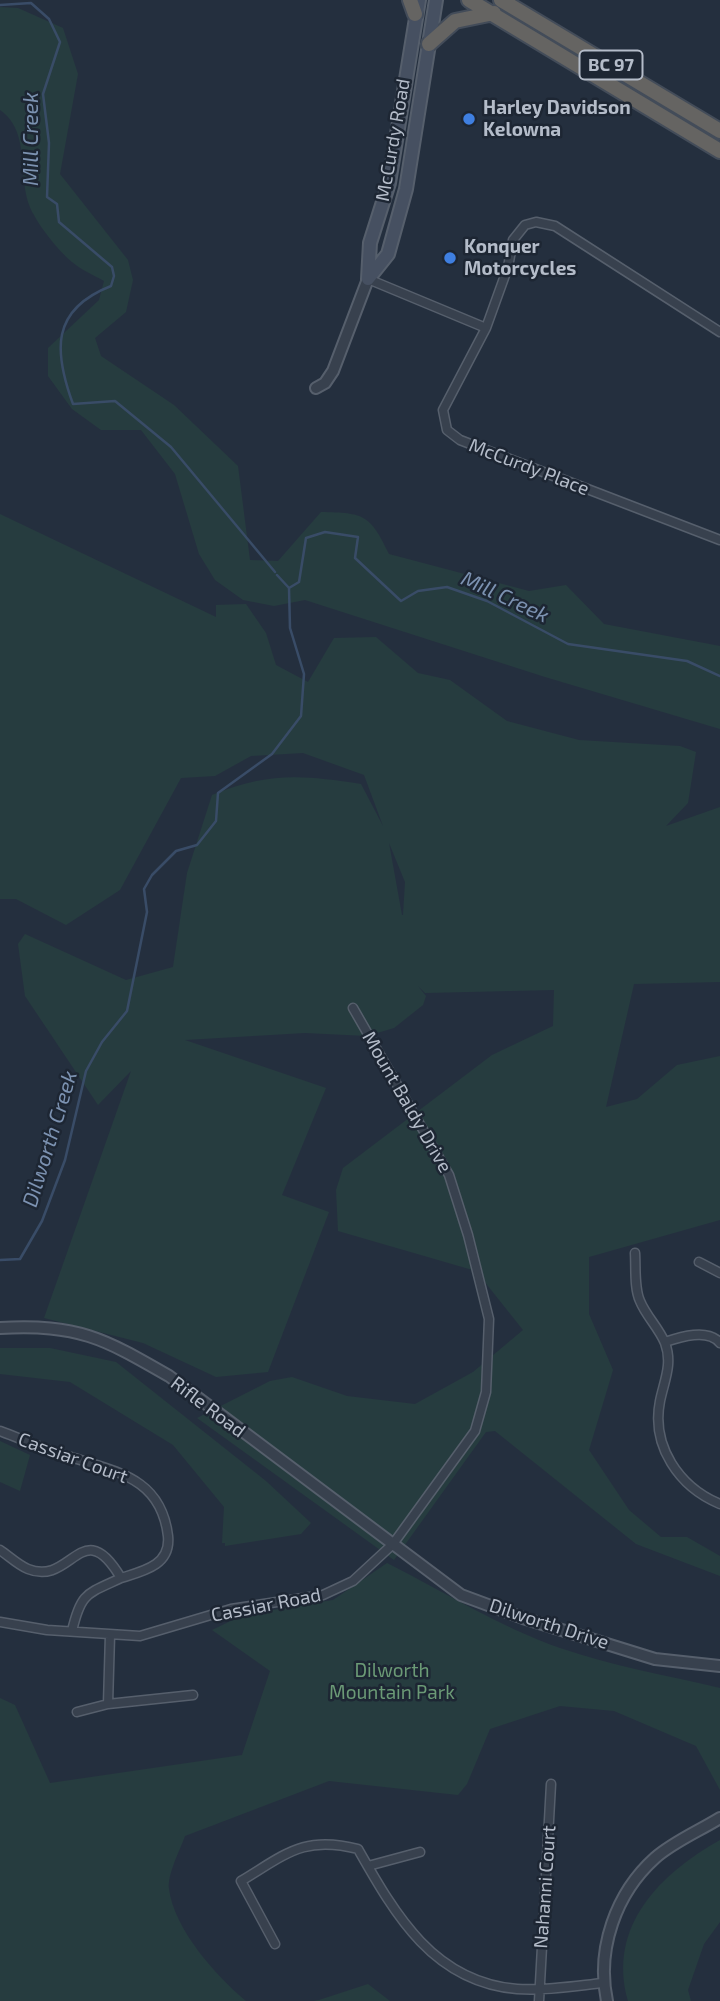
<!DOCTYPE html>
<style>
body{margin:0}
canvas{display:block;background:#242f3e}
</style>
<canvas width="720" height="2001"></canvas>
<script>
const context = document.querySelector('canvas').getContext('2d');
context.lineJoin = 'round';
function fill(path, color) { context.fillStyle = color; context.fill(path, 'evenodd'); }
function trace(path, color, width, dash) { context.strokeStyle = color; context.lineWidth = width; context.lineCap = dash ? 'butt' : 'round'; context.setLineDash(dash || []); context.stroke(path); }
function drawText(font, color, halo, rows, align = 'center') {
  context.font = font + ' "Exo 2",sans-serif'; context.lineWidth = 5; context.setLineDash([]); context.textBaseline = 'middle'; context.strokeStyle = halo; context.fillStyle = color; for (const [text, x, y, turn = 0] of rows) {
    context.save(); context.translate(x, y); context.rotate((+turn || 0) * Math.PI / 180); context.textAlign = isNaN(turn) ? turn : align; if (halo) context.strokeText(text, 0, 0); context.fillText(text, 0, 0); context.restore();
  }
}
fill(new Path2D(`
 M 0,7 L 18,8 L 63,28 L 78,74 L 60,174 L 128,260 L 133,280 L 126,312 L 95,338 L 101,356 L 174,405 L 238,466 L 250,560 L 278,561 L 321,512 C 364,513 370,514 389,554 L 529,591 L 566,585 L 604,624 L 720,646 L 720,729 L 545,677 L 305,600 L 274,606 L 243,600 L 215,580 L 199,554 L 175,474 L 141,430 L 101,430 L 72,409 L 48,376 L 48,348 L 99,300 L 104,281 C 94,275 81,270 72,262 C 59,251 42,230 34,215 C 14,181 34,134 0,110 Z
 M 0,514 L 216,617 L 216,605 L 246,604 L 266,633 L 276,665 L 308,682 L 334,638 L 376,637 L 418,673 L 450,680 L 507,721 L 579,740 L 680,746 L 696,752 L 688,803 L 666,826 L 720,807 L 720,982 L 634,984 L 606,1107 L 637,1099 L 677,1065 L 720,1056 L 720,1220 L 589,1257 L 589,1314 L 613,1370 L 589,1450 L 629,1510 L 661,1537 L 687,1537 L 720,1556 L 720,1576 L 636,1544 L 495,1431 L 486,1432 L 394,1560 L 197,1418 L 270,1381 L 292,1377 L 347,1396 L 415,1404 L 473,1372 L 523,1330 L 476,1271 L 338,1231 L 336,1190 L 343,1168 L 492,1055 L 553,1026 L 554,990 L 425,993 L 418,986 L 426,996 L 423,1005 L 394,1028 L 367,1036 L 305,1033 L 185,1040 L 326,1088 L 282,1195 L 329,1212 L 268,1372 L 216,1377 L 143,1343 L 44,1318 L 131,1071 L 98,1105 L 25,996 L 18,944 L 25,934 L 126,980 L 173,967 L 187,873 L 212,795 C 268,772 302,775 361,784 L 383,826 L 364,775 L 303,753 L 251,756 L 215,776 L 181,778 L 120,890 L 66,925 L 16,899 L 0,899 ZM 389,843 L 405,882 L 403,915 L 402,915 Z
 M 0,1348 L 50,1348 L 116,1362 L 266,1481 L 311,1523 L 301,1534 L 225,1546 L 225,1543 L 222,1543 L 224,1507 L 173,1445 L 70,1382 L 0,1374 Z
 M 0,1441 L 30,1455 L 20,1491 L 0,1482 Z
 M 387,1563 C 444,1592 500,1627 560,1648 C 612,1666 666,1675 720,1688 L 720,1790 L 696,1746 L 614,1711 L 560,1706 L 490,1729 L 467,1784 L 458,1795 L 329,1781 L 185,1836 C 180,1850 167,1875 169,1889 C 174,1929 216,1976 246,2001 L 0,2001 L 0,1698 L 15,1705 L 50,1783 L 242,1755 L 270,1671 L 212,1630 L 243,1615 L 333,1600 Z
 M 720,1840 L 720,1922 L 704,1944 L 688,1990 L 691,2001 L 628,2001 C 607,1926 660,1874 720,1840 Z
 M 368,1984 L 390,2001 L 313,2001 L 319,2000 Z`), '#263c3f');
trace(new Path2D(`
 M 0,5 L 31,3 L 49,19 L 60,42 L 43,94 L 49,143 L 47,197 L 57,204 L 59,222 L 112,267 L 114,276 L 111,286 C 50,310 54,352 73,404 L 115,401 L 171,447 L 275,572
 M 277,575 L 289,588 L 299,582 L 306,538 L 325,532 L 358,537 L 355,558 L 401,601 L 418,591 L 447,587 L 487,601 L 568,644 L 687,661 L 720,676
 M 0,1260 L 20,1259 L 42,1221 L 65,1160 L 86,1071 L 102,1042 L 127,1011 L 147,912 L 144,889 L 152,875 L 176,851 L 197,845 L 216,821 L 218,793 L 272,754 L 301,716 L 304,674 L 290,628 L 289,588`), '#394c67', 2.5);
const minor = new Path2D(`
 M 368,279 L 486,328
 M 720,332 L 555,226 L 536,222 L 525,225 L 513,240 L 508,267 L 486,328 L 443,410 L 447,430 L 460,440 L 720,540
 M 635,1253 C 636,1268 634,1288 640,1301 C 646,1316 659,1328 665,1343 C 673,1364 664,1381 660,1401 C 651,1446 679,1487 720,1504
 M 699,1262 L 720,1273
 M 665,1342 C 680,1337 708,1328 720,1343
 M 0,1431 C 24,1440 47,1450 71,1457 C 117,1472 161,1478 168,1536 C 171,1565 144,1571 121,1578
 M 0,1550 C 9,1556 18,1565 28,1569 C 72,1587 82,1512 121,1578 C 87,1594 81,1592 72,1631
 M 0,1622 L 47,1630 L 140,1636 L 231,1609 L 323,1595 L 353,1581 L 393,1544 L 475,1431 L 486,1392 L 489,1319 L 468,1235 L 449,1175 L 353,1008
 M 110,1635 L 108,1704 L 193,1695
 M 77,1712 L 108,1704
 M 368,1866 L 420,1852
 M 275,1944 L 241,1881 C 286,1854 304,1835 358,1849 C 395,1914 433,1982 517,1989 C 545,1991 575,1986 603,1983
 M 539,2001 L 551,1784`);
const tertiary = new Path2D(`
 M 316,388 L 325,383 L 333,371 L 368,279
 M 0,1328 C 79,1324 103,1338 169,1376 L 461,1595 L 523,1618 L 655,1659 L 720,1666
 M 607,2001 C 596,1949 616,1893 655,1858 C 673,1842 699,1831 720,1818`);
const secondary = new Path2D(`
 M 368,279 L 388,254 L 406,189 L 436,0
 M 368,279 L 370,243 L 389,183 L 419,0`);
const trunk = new Path2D(`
 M 410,0 L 415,14
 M 469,0 L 720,151
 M 501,0 L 720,131
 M 429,44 L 455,21 L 494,13`);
trace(minor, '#565f6c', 11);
trace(tertiary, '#565f6c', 14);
trace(secondary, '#565f6c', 16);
trace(trunk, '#434c59', 18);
trace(minor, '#38414e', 8);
trace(tertiary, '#38414e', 10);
trace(secondary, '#465061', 12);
trace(trunk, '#656462', 14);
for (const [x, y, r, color] of [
 [469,119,7,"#3f7fe0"],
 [450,258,7,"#3f7fe0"]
]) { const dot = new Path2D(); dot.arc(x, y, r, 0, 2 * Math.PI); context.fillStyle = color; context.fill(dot); trace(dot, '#1d2633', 2.5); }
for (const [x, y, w] of [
 [611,65,63]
]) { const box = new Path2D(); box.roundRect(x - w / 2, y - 14.5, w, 29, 5); context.fillStyle = '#1d2633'; context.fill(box); trace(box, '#b4bcc9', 2); }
drawText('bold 18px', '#b4bcc9', null, [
 ["BC 97",611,65]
]);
drawText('bold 19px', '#b4bcc9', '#1d2633', [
 ["Harley Davidson",483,108],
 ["Kelowna",483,130],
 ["Konquer",464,247],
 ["Motorcycles",464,269]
], 'left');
drawText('19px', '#b4bcc9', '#1d2633', [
 ["McCurdy Road",393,140,-80],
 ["McCurdy Place",529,467,21],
 ["Mount Baldy Drive",407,1102,60],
 ["Rifle Road",208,1407,37],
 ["Cassiar Court",73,1458,20],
 ["Cassiar Road",266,1605,-11],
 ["Dilworth Drive",549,1624,18],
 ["Nahanni Court",545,1887,-86]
]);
drawText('19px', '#6b9a76', '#1d2633', [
 ["Dilworth",392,1671],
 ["Mountain Park",392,1693]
]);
drawText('italic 21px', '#7c92b1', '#1d2633', [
 ["Mill Creek",31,139,-90],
 ["Mill Creek",505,597,25],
 ["Dilworth Creek",50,1139,-73]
]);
</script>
